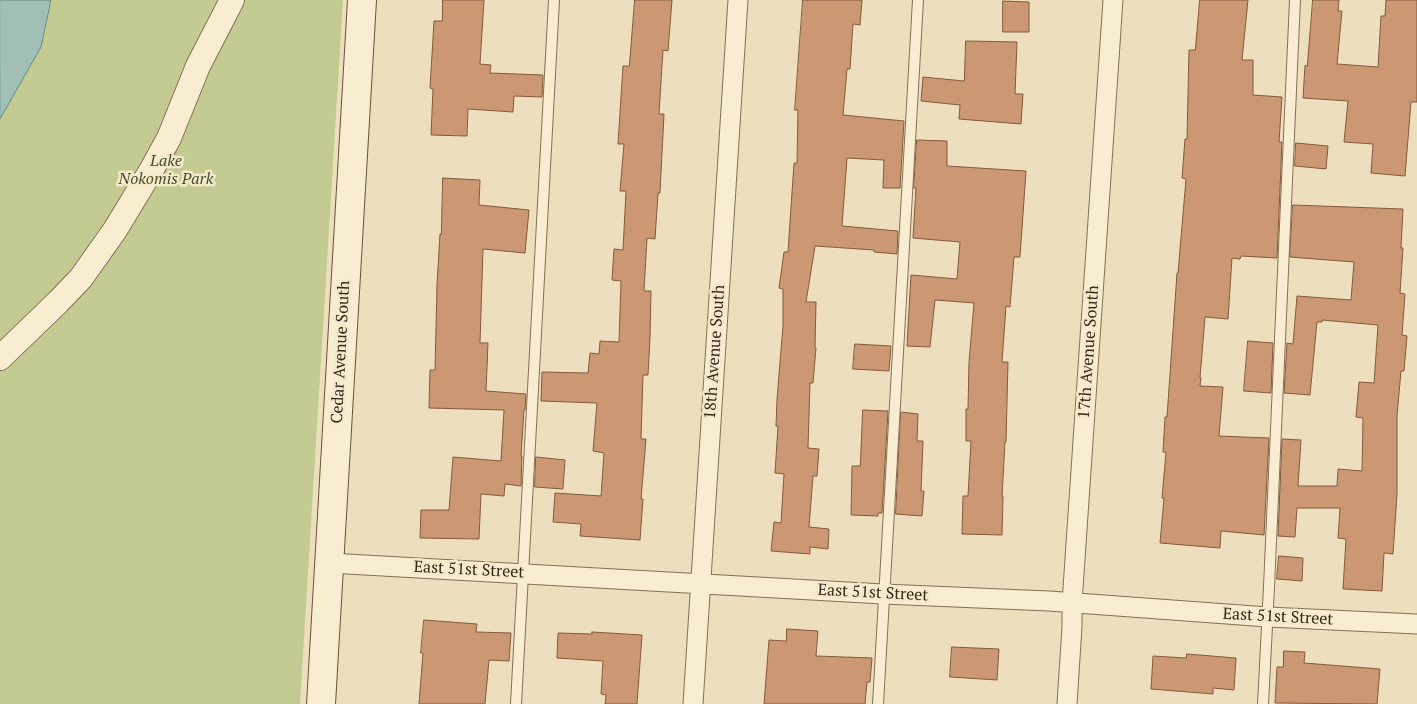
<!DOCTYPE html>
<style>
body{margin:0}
canvas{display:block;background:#eddfbe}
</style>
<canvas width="1417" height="704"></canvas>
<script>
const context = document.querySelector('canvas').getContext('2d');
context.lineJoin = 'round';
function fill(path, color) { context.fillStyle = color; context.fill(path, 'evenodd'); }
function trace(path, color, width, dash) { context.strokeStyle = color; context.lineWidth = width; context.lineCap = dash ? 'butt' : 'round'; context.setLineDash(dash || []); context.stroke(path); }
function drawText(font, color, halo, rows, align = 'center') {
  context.font = font + ' "PT Serif",serif'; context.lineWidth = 5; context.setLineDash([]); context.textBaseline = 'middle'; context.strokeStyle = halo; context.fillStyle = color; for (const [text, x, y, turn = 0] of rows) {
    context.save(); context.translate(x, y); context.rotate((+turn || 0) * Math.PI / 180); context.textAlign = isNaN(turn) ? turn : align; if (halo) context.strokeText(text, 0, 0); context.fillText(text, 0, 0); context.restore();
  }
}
fill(new Path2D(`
 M 0,0 L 343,0 L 300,704 L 0,704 Z`), '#c4cb92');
const water = new Path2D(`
 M 0,0 L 51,0 L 41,47 L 0,119 Z`);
fill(water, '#a1bfb6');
trace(water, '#698c83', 1);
const building = new Path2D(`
 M 443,0 L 484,0 L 480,64 L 491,65 L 490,73 L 543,75 L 542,97 L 514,96 L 513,112 L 468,109 L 467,136 L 431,135 L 433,89 L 430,88 L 434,21 L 442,21 Z
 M 635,0 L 672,0 L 668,51 L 663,50 L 659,114 L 664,114 L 660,193 L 658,193 L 655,239 L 647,238 L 644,291 L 651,291 L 650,338 L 648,375 L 643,375 L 641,439 L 646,439 L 641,499 L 643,499 L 640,540 L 580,536 L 581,524 L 553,522 L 555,493 L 601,496 L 604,453 L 593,451 L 597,403 L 541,401 L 542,372 L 588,373 L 590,353 L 599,354 L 600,341 L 619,342 L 621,281 L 612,280 L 614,249 L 623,250 L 626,191 L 620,191 L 624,144 L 618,144 L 623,66 L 629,66 Z
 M 803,0 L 862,0 L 860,25 L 853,24 L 850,69 L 847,69 L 843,115 L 904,121 L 900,188 L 883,188 L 884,160 L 847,158 L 842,226 L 898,231 L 897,254 L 874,252 L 874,250 L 815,246 L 806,302 L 816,302 L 815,348 L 816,348 L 813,383 L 810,383 L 808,448 L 819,449 L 817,476 L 813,476 L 809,527 L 829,529 L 828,549 L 810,547 L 810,554 L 771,551 L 774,522 L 781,523 L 784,474 L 775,473 L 778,426 L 776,426 L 777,399 L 783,326 L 783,289 L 779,288 L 784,252 L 788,252 L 794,163 L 797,163 L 798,110 L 795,110 Z
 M 1200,0 L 1248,0 L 1242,60 L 1253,60 L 1253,95 L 1282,97 L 1279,142 L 1282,142 L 1277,258 L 1241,256 L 1240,259 L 1232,258 L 1228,319 L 1205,317 L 1200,378 L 1201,378 L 1200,386 L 1223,387 L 1219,436 L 1269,438 L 1264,535 L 1221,531 L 1220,548 L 1160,543 L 1164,498 L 1162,498 L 1166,452 L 1163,452 L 1165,417 L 1167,417 L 1177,273 L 1178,273 L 1186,179 L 1182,178 L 1185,139 L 1187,139 L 1189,50 L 1195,50 Z
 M 1313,0 L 1339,0 L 1338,11 L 1342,11 L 1337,64 L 1378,67 L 1381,16 L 1385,16 L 1386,0 L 1417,0 L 1417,102 L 1411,102 L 1405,176 L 1371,173 L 1373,144 L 1344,142 L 1348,101 L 1303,98 L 1305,65 L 1307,66 Z
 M 1003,1 L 1029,2 L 1029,32 L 1003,32 Z
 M 966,41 L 1017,42 L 1015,94 L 1023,94 L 1021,124 L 959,119 L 960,105 L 921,101 L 923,77 L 964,81 Z
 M 917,140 L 947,141 L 947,166 L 1026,171 L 1020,257 L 1014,257 L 1010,307 L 1006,306 L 1002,362 L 1008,362 L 1006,442 L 1005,442 L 1002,496 L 1003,496 L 1002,535 L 962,534 L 963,496 L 968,496 L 971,441 L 966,441 L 966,409 L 968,409 L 969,362 L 974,303 L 935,300 L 930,347 L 907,346 L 911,275 L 957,279 L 960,242 L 913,238 L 916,188 L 914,188 Z
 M 1296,143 L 1328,146 L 1326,169 L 1295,166 Z
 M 443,178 L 480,180 L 479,205 L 529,210 L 525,253 L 483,249 L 480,343 L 488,343 L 486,391 L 526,394 L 525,410 L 524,410 L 521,456 L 522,456 L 521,486 L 505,484 L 504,496 L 481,494 L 479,539 L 420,538 L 421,510 L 449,510 L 453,457 L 501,461 L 504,410 L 429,408 L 430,370 L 435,370 L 437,285 L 440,234 L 441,234 Z
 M 1293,205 L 1403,209 L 1401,248 L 1403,248 L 1400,293 L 1405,294 L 1402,335 L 1407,336 L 1404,371 L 1401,371 L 1397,416 L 1397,494 L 1393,554 L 1384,553 L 1382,591 L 1343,589 L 1346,539 L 1338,538 L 1340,508 L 1297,508 L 1295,537 L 1278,536 L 1282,439 L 1301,440 L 1298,486 L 1337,486 L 1338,469 L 1362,471 L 1363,418 L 1356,417 L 1359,382 L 1374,383 L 1378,325 L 1322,320 L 1322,322 L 1317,322 L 1310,395 L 1284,393 L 1287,343 L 1293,344 L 1297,296 L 1351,300 L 1354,262 L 1290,257 Z
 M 1248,341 L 1273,343 L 1271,393 L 1244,391 Z
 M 855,344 L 891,346 L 889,371 L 853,369 Z
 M 863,410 L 888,411 L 882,513 L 878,513 L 878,516 L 851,515 L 852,466 L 860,466 Z
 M 901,412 L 918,414 L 917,441 L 923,441 L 921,491 L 924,491 L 922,516 L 896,514 Z
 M 536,457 L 565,460 L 563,489 L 535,487 Z
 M 1279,556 L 1303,558 L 1302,581 L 1277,579 Z
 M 424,620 L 477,624 L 476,632 L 511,633 L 509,661 L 489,660 L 485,704 L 419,704 L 423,653 L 421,653 Z
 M 787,629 L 818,631 L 816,656 L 872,658 L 870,682 L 867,682 L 865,704 L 764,704 L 769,640 L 786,641 Z
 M 592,632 L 642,635 L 637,704 L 605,704 L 606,695 L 601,694 L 603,661 L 557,658 L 558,633 L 592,634 Z
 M 952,647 L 999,649 L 997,680 L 950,677 Z
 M 1284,651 L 1305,652 L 1304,663 L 1380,669 L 1377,704 L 1275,703 L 1277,667 L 1283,667 Z
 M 1187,654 L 1236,658 L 1234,690 L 1213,688 L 1213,694 L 1151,689 L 1153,656 L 1186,658 Z`);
fill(building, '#cb9873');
trace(building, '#84593d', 1);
const service = new Path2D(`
 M 516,704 L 554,0
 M 878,704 L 918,0
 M 1263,704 L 1269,587 L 1295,0`);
const minor = new Path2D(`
 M 329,563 L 883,594 L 1049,601 L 1268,617 L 1417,624
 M 693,704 L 738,0
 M 1067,704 L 1072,627 L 1072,603 L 1113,0`);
const tertiary = new Path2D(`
 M 0,358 L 58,302 L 81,278 L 115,230 L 152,169 L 169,138 L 198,66 L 232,0`);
const secondary = new Path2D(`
 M 321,704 L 362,0`);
trace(service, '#856f57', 12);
trace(minor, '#856f57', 21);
trace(tertiary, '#856f57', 26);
trace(secondary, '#67513a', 30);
trace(service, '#f8edd0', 10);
trace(minor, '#f8edd0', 19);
trace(tertiary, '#f8edd0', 24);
trace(secondary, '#f8edd0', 28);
drawText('italic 16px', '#455122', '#f5e9cd', [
 ["Lake",166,161],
 ["Nokomis Park",166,179]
]);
drawText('16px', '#34281b', '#f5e9cd', [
 ["Cedar Avenue South",341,352,-87],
 ["18th Avenue South",715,352,-86],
 ["17th Avenue South",1089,352,-86],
 ["East 51st Street",469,570,3],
 ["East 51st Street",873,593,3],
 ["East 51st Street",1278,617,3]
]);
</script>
